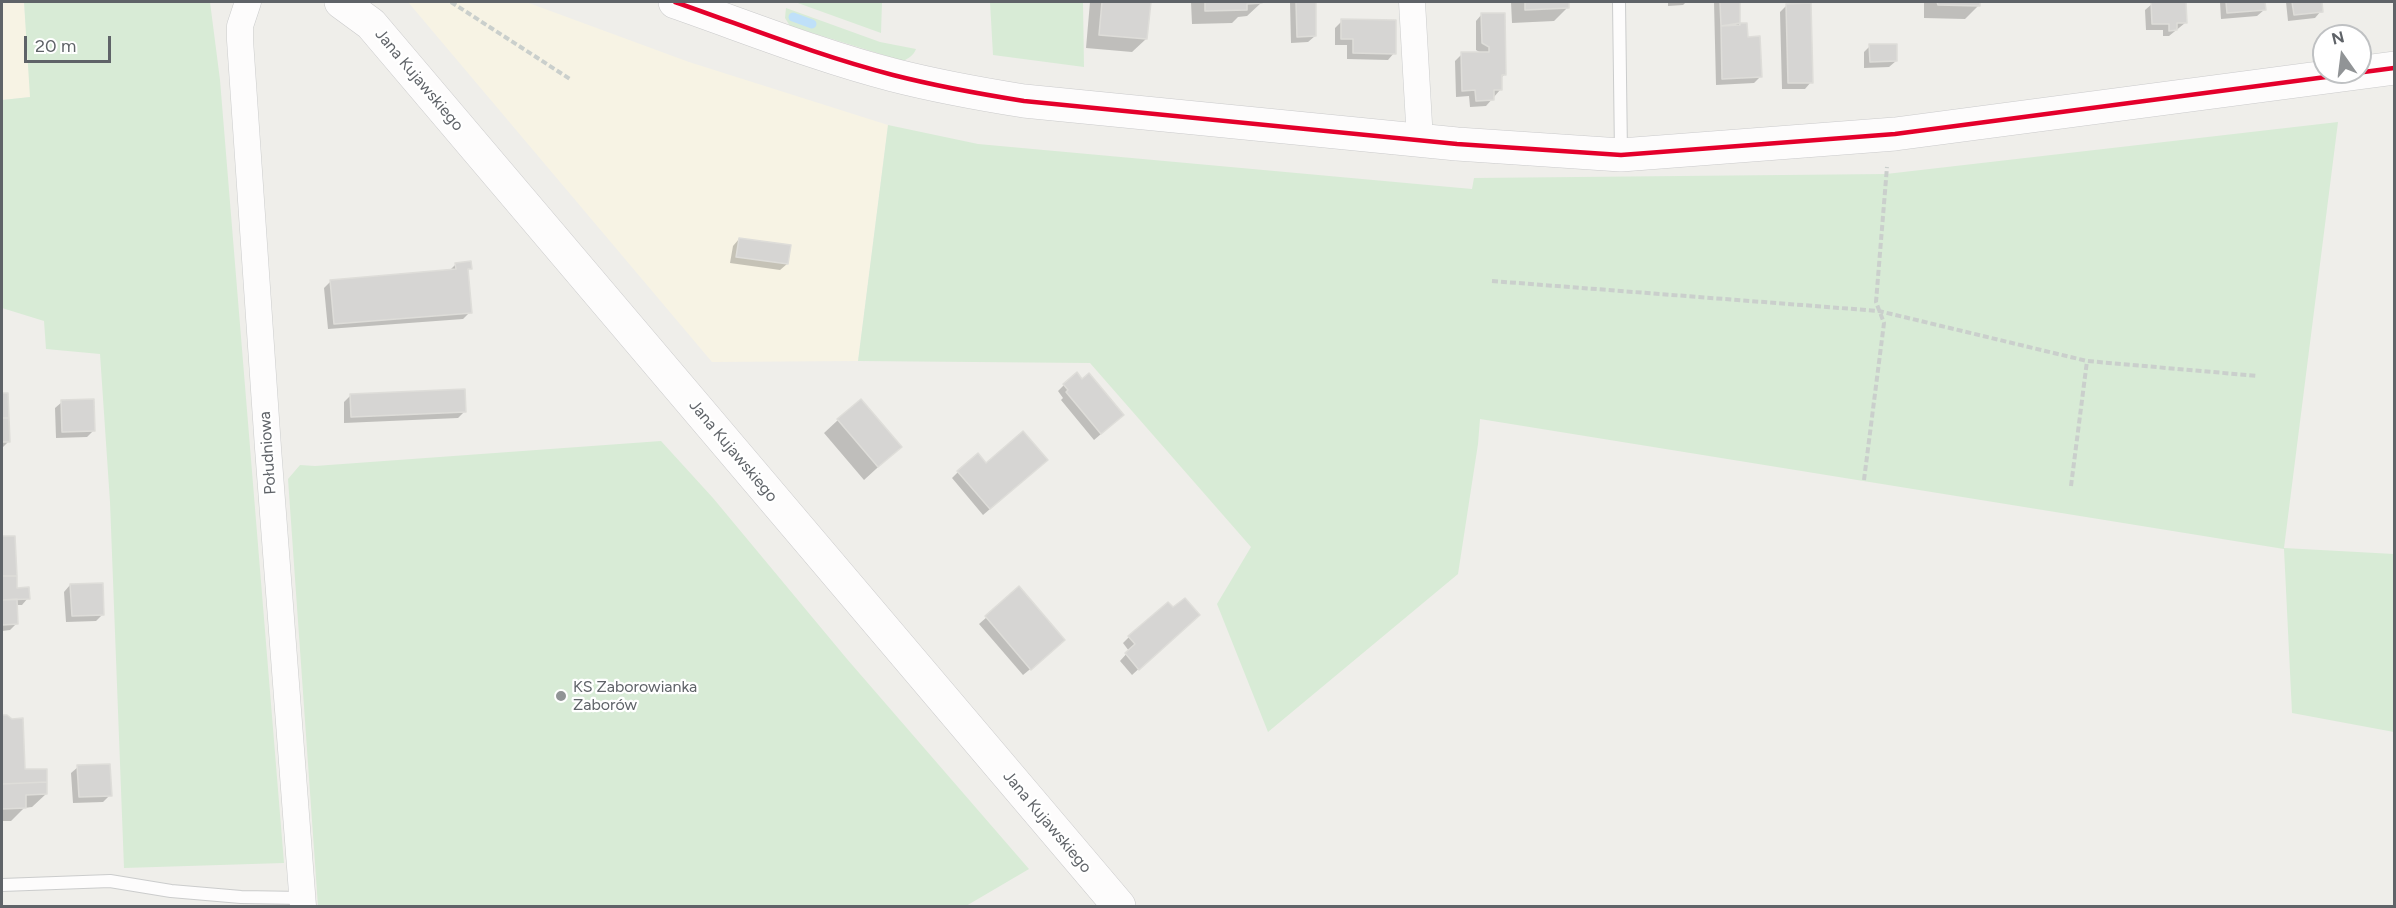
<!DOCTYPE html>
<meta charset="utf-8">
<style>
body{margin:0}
#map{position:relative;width:2396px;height:908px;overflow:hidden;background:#efeeea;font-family:Figtree,sans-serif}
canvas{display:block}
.frame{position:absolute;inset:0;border:3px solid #5f6368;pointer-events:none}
.north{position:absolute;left:2312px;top:24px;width:60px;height:60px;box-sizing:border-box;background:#fff;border:2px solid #bfc1c3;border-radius:50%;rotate:346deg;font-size:16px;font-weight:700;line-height:24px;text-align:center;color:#5f6368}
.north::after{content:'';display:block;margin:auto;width:21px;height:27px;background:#919496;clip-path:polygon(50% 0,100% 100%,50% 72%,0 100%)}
.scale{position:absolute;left:24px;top:36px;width:87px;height:27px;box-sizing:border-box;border:3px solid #5f6368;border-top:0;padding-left:8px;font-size:18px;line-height:21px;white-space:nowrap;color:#5f6368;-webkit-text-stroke:4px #fff;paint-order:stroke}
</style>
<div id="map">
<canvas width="2396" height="908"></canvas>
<div class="frame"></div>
<div class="north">N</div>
<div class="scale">20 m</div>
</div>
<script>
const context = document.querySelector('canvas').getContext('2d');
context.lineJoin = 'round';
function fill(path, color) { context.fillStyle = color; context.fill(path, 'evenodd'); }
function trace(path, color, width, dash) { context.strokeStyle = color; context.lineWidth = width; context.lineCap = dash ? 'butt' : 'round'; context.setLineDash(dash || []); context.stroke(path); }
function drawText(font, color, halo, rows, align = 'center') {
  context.font = font + ' Figtree,sans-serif'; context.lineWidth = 4.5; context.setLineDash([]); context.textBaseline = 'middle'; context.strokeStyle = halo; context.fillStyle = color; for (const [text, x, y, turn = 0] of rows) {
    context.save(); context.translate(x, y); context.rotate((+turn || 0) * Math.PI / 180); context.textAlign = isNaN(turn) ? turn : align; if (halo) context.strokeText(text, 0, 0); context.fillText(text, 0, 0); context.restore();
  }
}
fill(new Path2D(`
 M 2,2 L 24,2 L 31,97 L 2,100 Z
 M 408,2 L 526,2 L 689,62 L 888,125 L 858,361 L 712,362 Z`), '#f7f3e4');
fill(new Path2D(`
 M 24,2 L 210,2 L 220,80 L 284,863 L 124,868 L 110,502 L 100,354 L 46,349 L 44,321 L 2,308 L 2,100 L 30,97 Z
 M 795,2 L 882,2 L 881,33 Z
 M 990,2 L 1083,2 L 1084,67 L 993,55 Z
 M 786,8 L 880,42 L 916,49 C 913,56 909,58 903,61 L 790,26 L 785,18 Z
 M 2338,122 L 2284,548 L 2394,554 L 2394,732 L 2292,713 L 2284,549 L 1480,419 L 1478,444 L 1458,574 L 1268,732 L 1217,604 L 1251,547 L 1090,363 L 858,361 L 888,125 L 978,144 L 1472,189 L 1474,178 L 1886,174 Z
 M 661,441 L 713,498 L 847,659 L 1029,869 L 966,906 L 318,906 L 288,479 L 300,465 L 315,466 Z`), '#d8ebd6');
fill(new Path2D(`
 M 1090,2 L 1149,2 L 1146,39 L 1132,52 L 1086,48 Z
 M 1191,2 L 1261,2 L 1261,3 L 1247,16 L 1238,17 L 1232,23 L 1192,24 Z
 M 1290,2 L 1314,2 L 1315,36 L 1308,42 L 1291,43 Z
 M 1511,2 L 1567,2 L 1568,7 L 1554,21 L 1512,23 Z
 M 1668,2 L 1686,2 L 1683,5 L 1668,6 Z
 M 1714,2 L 1738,2 L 1739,25 L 1746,38 L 1760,77 L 1754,83 L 1716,85 Z
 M 1924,2 L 1978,2 L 1979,5 L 1965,19 L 1924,18 Z
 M 2220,2 L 2263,2 L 2264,10 L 2257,16 L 2221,19 Z
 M 2286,2 L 2320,2 L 2321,11 L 2315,18 L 2288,21 Z
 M 2152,4 L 2185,23 L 2169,36 L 2163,36 L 2163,30 L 2146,30 L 2145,10 Z
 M 1787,5 L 1811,82 L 1805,89 L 1782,89 L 1780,12 Z
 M 1482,14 L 1505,74 L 1500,79 L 1500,90 L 1486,106 L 1470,107 L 1469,96 L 1456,97 L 1455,61 L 1462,54 L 1483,54 L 1476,50 L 1476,21 Z
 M 1342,21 L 1394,53 L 1388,60 L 1347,59 L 1347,45 L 1335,45 L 1335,28 Z
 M 1870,46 L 1896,61 L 1889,67 L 1864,68 L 1864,52 Z
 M 739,239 L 787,264 L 780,270 L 730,263 L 733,246 Z
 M 456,264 L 470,268 L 467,272 L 470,312 L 463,319 L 328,329 L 324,288 L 331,281 L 449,271 Z
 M 1064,385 L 1115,422 L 1094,440 L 1061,400 L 1063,398 L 1058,391 Z
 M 6,394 L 9,441 L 2,448 L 2,395 Z
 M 350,396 L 465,411 L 458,418 L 344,423 L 344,402 Z
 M 62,402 L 94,430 L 87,437 L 56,438 L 55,408 Z
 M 838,420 L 900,447 L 864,480 L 824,433 Z
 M 1039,467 L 983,515 L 952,478 L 958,472 Z
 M 2,538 L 13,538 L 15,590 L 28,598 L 22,605 L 16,605 L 16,624 L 10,630 L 2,631 Z
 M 70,585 L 103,614 L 96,621 L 66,622 L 64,592 Z
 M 1019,589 L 1057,647 L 1023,675 L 979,624 Z
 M 1191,621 L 1132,675 L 1120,661 L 1129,651 L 1123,643 L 1129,637 Z
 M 2,716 L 23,771 L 46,794 L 32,807 L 24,808 L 11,821 L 2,821 Z
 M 78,767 L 110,795 L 103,802 L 73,803 L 71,773 Z`), '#0003');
trace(new Path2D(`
 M 793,17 L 812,24`), '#bfe0f9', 9);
const building = new Path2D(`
 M 1102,2 L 1151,2 L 1147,39 L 1099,35 Z
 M 1205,2 L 1262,2 L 1262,3 L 1247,4 L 1247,10 L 1205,11 Z
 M 1296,2 L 1316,2 L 1316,36 L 1297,37 Z
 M 1525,2 L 1569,2 L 1569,8 L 1525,10 Z
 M 1720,2 L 1740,2 L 1740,25 L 1721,26 Z
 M 1937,2 L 1980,2 L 1980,6 L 1938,5 Z
 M 2151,2 L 2186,2 L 2187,23 L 2177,23 L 2177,30 L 2169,31 L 2169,24 L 2152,24 Z
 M 2226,2 L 2265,2 L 2266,10 L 2227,13 Z
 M 2292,2 L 2322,2 L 2323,12 L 2294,15 Z
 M 1811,3 L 1813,83 L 1788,83 L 1786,4 Z
 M 1481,13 L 1505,13 L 1506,75 L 1502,75 L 1502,90 L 1494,90 L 1494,100 L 1476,101 L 1475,90 L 1462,91 L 1461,52 L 1489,52 L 1489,47 L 1482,43 Z
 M 1341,19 L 1396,20 L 1396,54 L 1353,53 L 1353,39 L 1341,39 Z
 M 1740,23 L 1747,23 L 1748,37 L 1760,36 L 1762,77 L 1722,79 L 1721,26 Z
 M 1869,44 L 1897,44 L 1897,61 L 1870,62 Z
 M 739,238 L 791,245 L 788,264 L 736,257 Z
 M 471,261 L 472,269 L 468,269 L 472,313 L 334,324 L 330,280 L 456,269 L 455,263 Z
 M 1077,372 L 1082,379 L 1089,373 L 1124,415 L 1101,434 L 1066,392 L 1068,390 L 1063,384 Z
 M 465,389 L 466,412 L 351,417 L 350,394 Z
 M 2,393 L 8,393 L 9,418 L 2,418 Z
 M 94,399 L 95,431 L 62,432 L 61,400 Z
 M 861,399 L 902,447 L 878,467 L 837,419 Z
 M 2,418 L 9,418 L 10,442 L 2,442 Z
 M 1023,431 L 1048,460 L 990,509 L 957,471 L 978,453 L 986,463 Z
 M 2,536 L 15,536 L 17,576 L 2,576 Z
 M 2,576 L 17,576 L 17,588 L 29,587 L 30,599 L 2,600 Z
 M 103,583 L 104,615 L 72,616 L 70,584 Z
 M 1019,586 L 1065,640 L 1031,670 L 985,616 Z
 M 1185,598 L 1200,615 L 1139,670 L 1125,653 L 1135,644 L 1128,636 L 1168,602 L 1173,607 Z
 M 17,599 L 18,624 L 2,625 L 2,600 Z
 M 2,715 L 7,715 L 12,719 L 23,718 L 25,769 L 47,769 L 47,782 L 2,784 Z
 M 110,764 L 112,796 L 79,797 L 77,765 Z
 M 47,782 L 47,794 L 26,795 L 26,808 L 2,809 L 2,784 Z`);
fill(building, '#d6d5d3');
trace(building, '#deddd9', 1.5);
const lane = new Path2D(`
 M 1619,2 L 1621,154
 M 2,885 L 110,881 L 171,891 L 241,897 L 303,898`);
const street = new Path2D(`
 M 248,2 L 240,26 L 240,40 L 268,448 L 303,906
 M 1412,2 L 1420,141`);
const secondary = new Path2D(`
 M 341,2 L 371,24 L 1119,906
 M 675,2 C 747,27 819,56 893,75 C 936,86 980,94 1024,101 L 1457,144 L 1621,155 L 1895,134 L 2394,68`);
trace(lane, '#cbcccc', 14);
trace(street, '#cbcccc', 27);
trace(secondary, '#cacacb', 34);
trace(new Path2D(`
 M 451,2 L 570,79
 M 1492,281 L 1879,311 L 2087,361 L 2258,376
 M 1864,480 L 1884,323 L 1876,302 L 1887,167
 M 2071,486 L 2087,361`), '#cacfcc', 4, [6, 3]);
trace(lane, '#fdfcfc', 12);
trace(street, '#fdfcfc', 26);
trace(secondary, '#fdfcfc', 33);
trace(new Path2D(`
 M 675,2 C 747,27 819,56 893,75 C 936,86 980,94 1024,101 L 1457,144 L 1621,155 L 1895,134 L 2394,68`), '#e4002b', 4.5);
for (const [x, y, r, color] of [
 [561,696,6,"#919496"]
]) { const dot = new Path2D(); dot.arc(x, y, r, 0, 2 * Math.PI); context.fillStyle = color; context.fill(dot); trace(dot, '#fff', 2); }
drawText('16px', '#5f6368', '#fff', [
 ["Jana Kujawskiego",419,80,50],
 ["Jana Kujawskiego",733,451,50],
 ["Południowa",268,453,-94],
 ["Jana Kujawskiego",1047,822,50]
]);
drawText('16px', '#5f6368', '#fff', [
 ["KS Zaborowianka",573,687],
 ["Zaborów",573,705]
], 'left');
</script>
